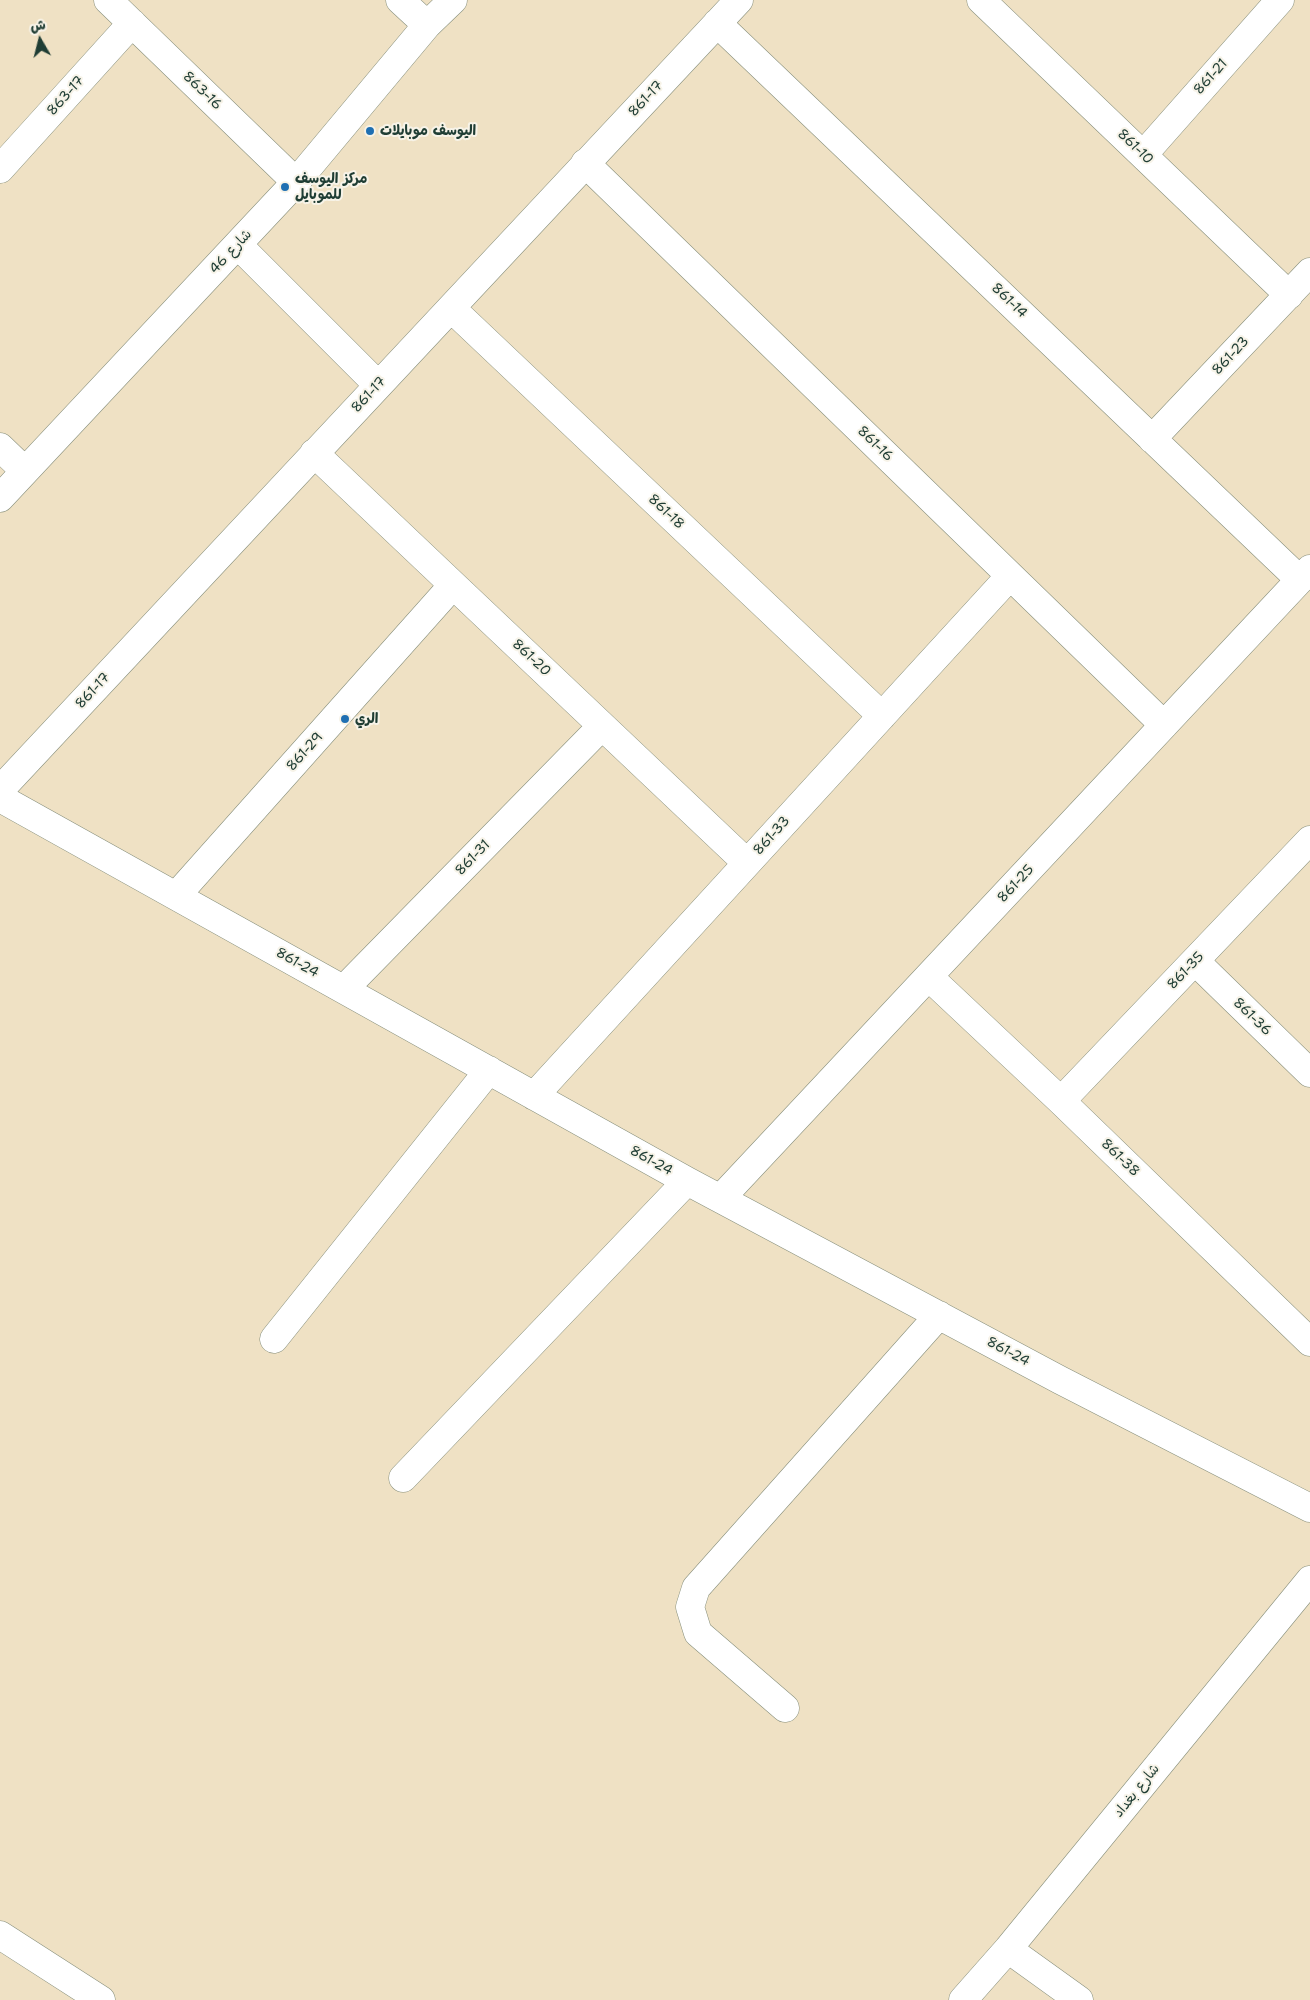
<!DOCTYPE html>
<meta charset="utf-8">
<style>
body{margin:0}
#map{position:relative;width:1310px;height:2000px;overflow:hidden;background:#efe1c4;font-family:"Shantell Sans","Playpen Sans Arabic",sans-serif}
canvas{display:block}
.north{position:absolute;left:15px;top:15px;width:50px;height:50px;-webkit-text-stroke:4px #f7f3e8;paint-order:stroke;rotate:352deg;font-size:14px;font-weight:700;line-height:20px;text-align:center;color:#1f3d34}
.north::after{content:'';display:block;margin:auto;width:18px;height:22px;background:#1f3d34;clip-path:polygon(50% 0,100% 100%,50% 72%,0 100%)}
</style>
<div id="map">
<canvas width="1310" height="2000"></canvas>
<div class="north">ش</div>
</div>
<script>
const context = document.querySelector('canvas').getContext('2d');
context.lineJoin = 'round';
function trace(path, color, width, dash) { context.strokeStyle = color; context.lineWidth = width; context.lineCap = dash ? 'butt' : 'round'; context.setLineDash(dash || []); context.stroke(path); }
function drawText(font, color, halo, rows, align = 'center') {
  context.font = font + ' "Shantell Sans","Playpen Sans Arabic",sans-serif'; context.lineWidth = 4; context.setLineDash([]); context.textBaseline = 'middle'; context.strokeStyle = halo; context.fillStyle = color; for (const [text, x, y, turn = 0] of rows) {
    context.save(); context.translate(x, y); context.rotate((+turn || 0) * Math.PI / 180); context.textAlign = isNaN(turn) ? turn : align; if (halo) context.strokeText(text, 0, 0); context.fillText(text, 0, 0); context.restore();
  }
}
const street = new Path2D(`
 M 108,0 L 296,182
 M 400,0 L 427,25
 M 981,0 L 1289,295
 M 717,23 L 1300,580
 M 1143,155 L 1280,0
 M 585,163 L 1164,725
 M 0,169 L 132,23
 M 238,245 L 378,385
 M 451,308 L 882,716
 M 1152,439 L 1310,272
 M 0,447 L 25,471
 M 314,453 L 747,863
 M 0,498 L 296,182 L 427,25 L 453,0
 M 0,790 L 739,0
 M 0,798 L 687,1181 L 1060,1380 L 1310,1508
 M 176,896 L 453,585
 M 1195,961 L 1310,1073
 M 929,977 L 1061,1101 L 1310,1342
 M 344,989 L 602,726
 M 534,1096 L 1010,576
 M 1061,1101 L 1310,840
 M 721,1198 L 1310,569
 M 274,1339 L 489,1070
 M 403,1478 L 687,1181
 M 785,1708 L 698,1633 L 690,1607 L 696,1588 L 939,1315
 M 0,1935 L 101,2000
 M 1008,1949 L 1079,2000
 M 963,2000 L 1008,1949 L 1310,1580`);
trace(street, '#878f7c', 29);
trace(street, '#fff', 28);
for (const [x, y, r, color] of [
 [370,131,5,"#1f6fb2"],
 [285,187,5,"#1f6fb2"],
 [345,719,5,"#1f6fb2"]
]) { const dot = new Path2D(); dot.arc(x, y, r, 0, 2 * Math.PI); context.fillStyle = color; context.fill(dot); trace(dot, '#f7f3e8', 2); }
drawText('14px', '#1f3d34', '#f7f3e8', [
 ["861-21",1211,77,-48],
 ["863-16",202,91,44],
 ["863-17",66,96,-48],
 ["861-17",646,99,-47],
 ["861-10",1135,147,44],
 ["شارع 46",231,252,-47],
 ["861-14",1009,301,44],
 ["861-23",1231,356,-47],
 ["861-17",369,395,-47],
 ["861-16",875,444,44],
 ["861-18",666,512,43],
 ["861-20",531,658,43],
 ["861-17",93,691,-47],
 ["861-29",305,752,-48],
 ["861-33",772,836,-48],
 ["861-31",473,858,-46],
 ["861-25",1016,884,-47],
 ["861-24",297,963,29],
 ["861-35",1186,971,-46],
 ["861-36",1252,1017,44],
 ["861-38",1120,1158,44],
 ["861-24",651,1161,29],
 ["861-24",1008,1352,28],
 ["شارع بغداد",1137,1791,-51]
]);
drawText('bold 14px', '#1f3d34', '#f7f3e8', [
 ["اليوسف موبايلات",380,131],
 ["مركز اليوسف",295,179],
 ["للموبايل",295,195],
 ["الري",355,719]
], 'left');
</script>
